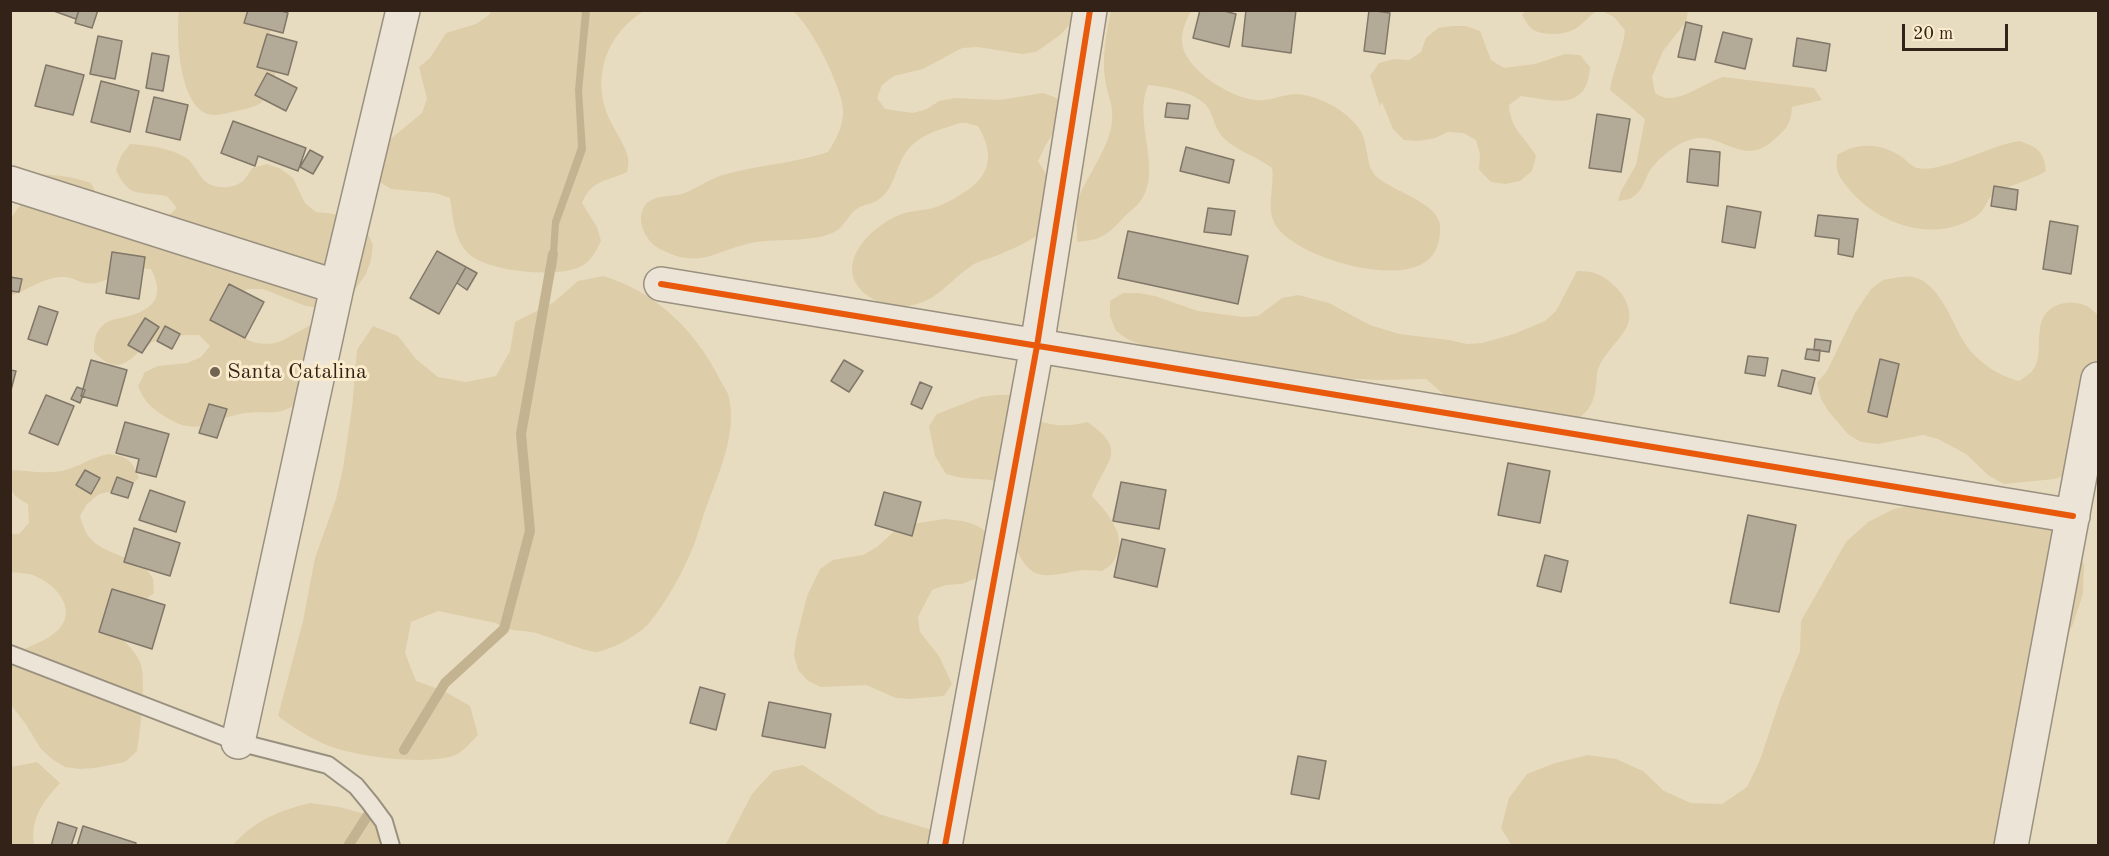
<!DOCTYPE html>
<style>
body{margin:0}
#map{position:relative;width:2109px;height:856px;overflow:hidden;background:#e8dcc0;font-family:"Old Standard TT",serif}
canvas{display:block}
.frame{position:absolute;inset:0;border:12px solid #322218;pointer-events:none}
.scale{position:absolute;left:1902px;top:24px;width:106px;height:27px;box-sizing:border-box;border:3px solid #322218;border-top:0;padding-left:8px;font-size:18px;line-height:21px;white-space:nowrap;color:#322218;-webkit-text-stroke:4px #faeccc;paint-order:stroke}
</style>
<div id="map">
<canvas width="2109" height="856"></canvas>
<div class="frame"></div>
<div class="scale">20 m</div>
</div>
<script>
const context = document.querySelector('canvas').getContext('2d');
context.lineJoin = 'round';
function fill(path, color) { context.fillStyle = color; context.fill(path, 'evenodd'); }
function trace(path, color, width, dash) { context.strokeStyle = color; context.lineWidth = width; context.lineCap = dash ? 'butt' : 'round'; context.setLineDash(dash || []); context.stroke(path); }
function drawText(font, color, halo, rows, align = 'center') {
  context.font = font + ' "Old Standard TT",serif'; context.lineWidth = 6; context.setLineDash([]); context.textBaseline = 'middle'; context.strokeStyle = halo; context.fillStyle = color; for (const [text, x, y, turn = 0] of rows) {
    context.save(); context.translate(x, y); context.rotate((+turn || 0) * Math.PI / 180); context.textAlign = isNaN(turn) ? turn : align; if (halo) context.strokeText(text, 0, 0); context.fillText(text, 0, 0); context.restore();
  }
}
fill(new Path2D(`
 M 1526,10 L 1597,10 L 1597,11 C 1589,16 1582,25 1575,29 C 1564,35 1540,37 1530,27 C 1527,24 1525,19 1522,15 Z
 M 179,11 L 275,11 C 271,22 268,35 271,47 C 275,68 280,79 265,99 C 258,108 243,109 232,112 C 224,114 213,117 205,113 C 179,100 176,36 179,11 Z
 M 491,11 L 644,11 C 608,33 591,75 608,116 C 613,128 626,146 628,158 C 629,162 628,168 627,172 C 606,182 592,179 582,203 L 597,227 L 601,241 C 597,249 593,258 585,264 C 565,280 487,272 469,254 C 454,240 453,218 450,198 L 435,193 L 391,189 L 378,181 L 388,141 L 422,113 L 427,99 L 419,67 L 430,58 L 446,33 L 476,24 L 489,15 Z
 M 793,11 L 1083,11 L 1060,35 L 1036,52 L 1022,54 L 978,47 L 962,48 L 923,69 L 894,76 L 882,85 L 877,98 L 885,109 L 913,113 L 927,109 L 939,101 L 955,98 L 999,100 L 1043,93 L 1057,98 C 1067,119 1061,121 1050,138 C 1045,145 1042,153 1038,161 L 1046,174 L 1057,183 L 1041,233 C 1027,243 1012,249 996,256 C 988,259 978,261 971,266 C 949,281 935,304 906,306 C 892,307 879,304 868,296 C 831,269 867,229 897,216 C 911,209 927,212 941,205 C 953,200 970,190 979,180 C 994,163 988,143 978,126 C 973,125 969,123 964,123 C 960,122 955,125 951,126 C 931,132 914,138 903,157 C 896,169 893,188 882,197 C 875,204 865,204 858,208 C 849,213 845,226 836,231 C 814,244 774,237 747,244 C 711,253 699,269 660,249 C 647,243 635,221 644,207 C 653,193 671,198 685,193 C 699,187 711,178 726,174 C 760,165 795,163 828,152 C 836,140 844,125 843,109 C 841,85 811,26 793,11 Z
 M 1111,11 L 1191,11 C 1187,18 1181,32 1182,41 C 1183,69 1231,98 1256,100 C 1274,102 1286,91 1305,95 C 1325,100 1345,110 1358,127 C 1370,142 1364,166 1377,177 C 1393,191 1432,201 1439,221 C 1441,228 1440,237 1438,244 C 1425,297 1298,260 1276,226 C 1265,208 1275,187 1272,168 C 1257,156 1233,150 1221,135 C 1214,127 1213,113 1206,105 C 1192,91 1167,87 1148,85 C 1133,120 1161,166 1143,197 C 1139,205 1130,211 1124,217 C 1108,235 1101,240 1077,242 C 1078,225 1073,210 1081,192 C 1091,171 1111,143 1112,120 C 1114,106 1107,94 1105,79 C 1102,56 1106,33 1111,11 Z
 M 1602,11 L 1688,11 L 1686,22 L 1663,51 L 1652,77 L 1655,93 C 1658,95 1664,98 1668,98 C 1684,99 1707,82 1723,77 L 1814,88 L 1822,100 L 1792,107 C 1791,123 1788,127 1776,138 C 1743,170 1723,132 1693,139 C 1678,142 1657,159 1649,172 C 1644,181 1642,193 1631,198 C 1628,200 1622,200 1618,201 L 1621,191 L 1636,165 L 1645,119 L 1610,90 C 1613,69 1623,52 1625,30 L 1614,17 Z
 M 1452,26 L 1466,26 L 1480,31 L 1491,60 L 1504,68 L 1535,64 L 1565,54 L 1580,55 L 1590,67 C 1587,113 1553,100 1521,96 L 1509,105 C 1511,131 1524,135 1536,156 L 1532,171 L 1520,181 L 1505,184 L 1491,182 L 1479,170 L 1480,154 L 1476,140 L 1463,133 L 1448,132 L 1435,138 L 1419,141 L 1404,140 L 1393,129 L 1382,102 L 1380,106 L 1370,76 L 1379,63 L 1394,59 L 1409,60 L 1421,52 L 1426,38 L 1438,28 Z
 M 2020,141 C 2038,148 2044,151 2046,171 C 2029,182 2008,184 1992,196 C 1987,200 1986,206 1982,211 C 1976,218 1967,222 1959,225 C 1919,239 1873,219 1848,188 C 1844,183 1838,176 1837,169 C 1836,165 1837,159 1837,155 C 1858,142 1881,143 1902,157 C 1906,160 1912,167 1917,168 C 1940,174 1992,144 2020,141 Z
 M 130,144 C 148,145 169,148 185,157 C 193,162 196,171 202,178 C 211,190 233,190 244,180 C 247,177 250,171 252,168 L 267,164 L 281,169 L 293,178 L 305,203 L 316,212 L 344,215 L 367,232 L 373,245 L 371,260 L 366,274 L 349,298 L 321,308 L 306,306 L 263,289 L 248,289 L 234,297 L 224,323 C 237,336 255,347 275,343 C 286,340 305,327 317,322 L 299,402 C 277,418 269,410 245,413 C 208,419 199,440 161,414 C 149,406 143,399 138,386 L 145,372 L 158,366 L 187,363 L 201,357 L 210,346 L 199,335 C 186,335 170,335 157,340 C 132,350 124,383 94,352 C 94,343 94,334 102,326 C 109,318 122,319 132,315 C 158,307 163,292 151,269 C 125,267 119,277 96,283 C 81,286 75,277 64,277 C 46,276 27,290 11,296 L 11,218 L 23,201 L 34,174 C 55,175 72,176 91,183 L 98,197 L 166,218 L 177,208 L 167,196 C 139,191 129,199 116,170 L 121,156 Z
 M 1577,271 C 1581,271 1587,271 1591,272 C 1609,276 1633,299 1629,320 C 1626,336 1605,351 1599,367 C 1596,373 1597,379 1596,386 C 1594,404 1588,413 1572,423 L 1461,409 L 1426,379 L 1377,380 L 1315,377 L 1164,354 L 1127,339 L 1116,331 L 1110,316 L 1110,301 L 1123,293 L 1139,293 L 1155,296 L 1198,311 L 1243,317 L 1258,316 L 1282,298 L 1298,295 L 1329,303 L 1370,325 L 1399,334 L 1449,340 L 1467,344 L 1482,343 L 1514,334 L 1545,321 L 1556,311 Z
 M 603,276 C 654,291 693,328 717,374 C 720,381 725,387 728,394 C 739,430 718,475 706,508 C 702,518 700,528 696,539 C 687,565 668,600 650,622 C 641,634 610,651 595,652 C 588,652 549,637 539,634 C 524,629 509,633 496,623 L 438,611 L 411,622 L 405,653 L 416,681 L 444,691 L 470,706 L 478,735 C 471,742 462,753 453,756 C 423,765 358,757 329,746 C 310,738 294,728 278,716 L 303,621 L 315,558 L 336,499 L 343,468 L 352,408 L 357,350 L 373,326 L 398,336 L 416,359 L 438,377 L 466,382 L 496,376 L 510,351 L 515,322 L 554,302 L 578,281 Z
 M 1899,277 C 1903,277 1909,276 1913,277 C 1942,283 1953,329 1969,349 C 1982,365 2000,376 2019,381 C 2028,375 2034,372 2037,361 C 2040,350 2038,339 2040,328 C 2043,305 2067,297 2087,306 C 2091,308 2094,312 2098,315 L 2098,362 L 2094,370 L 2070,473 L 2055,479 L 2004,484 L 1989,476 L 1966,454 L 1938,439 L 1923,435 L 1878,444 L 1861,442 L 1849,435 L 1829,412 L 1821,399 L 1817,383 L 1827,371 L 1855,313 L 1871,289 L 1883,280 Z
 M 996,395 L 1013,395 C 1018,401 1024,412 1031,417 C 1048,427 1069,427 1087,422 C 1129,450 1107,459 1092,496 C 1107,512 1131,539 1113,562 C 1111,566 1105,569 1102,571 C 1096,571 1090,570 1084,570 C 1070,571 1051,578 1038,574 C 1011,564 1009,514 1005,491 L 992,480 L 962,478 L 946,474 L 935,456 L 929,426 L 937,414 L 981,397 Z
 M 109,454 C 128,457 132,460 139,478 L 128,488 L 99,494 L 87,504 L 80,516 C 83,525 85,534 93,541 C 108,556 144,558 153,579 C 154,582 153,589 154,593 L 142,602 L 115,631 C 124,641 137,652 141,665 C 146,682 140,733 137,751 L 125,762 L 95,768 L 80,769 L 65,767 L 52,759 L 41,749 L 25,723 L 11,705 L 11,658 C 24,646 46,643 59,629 C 79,607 52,580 29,574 C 23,573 17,573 11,572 L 11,534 L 19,534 L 29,523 L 28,504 C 10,494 11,492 10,473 L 11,470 C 30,471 51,475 69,469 C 84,464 92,457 109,454 Z
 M 1925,503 L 2043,522 L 2067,541 L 2084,564 L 2083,594 L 2073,624 L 2060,651 L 2021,845 L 1512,846 L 1501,828 L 1509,798 L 1527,774 L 1555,763 L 1588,755 L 1616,759 L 1643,771 L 1664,791 L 1691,803 L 1722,804 L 1747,787 L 1760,760 L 1780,700 L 1800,651 L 1801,621 L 1846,542 L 1868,522 L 1894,509 Z
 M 944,519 C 961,520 988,523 992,544 C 994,552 990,564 989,573 L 962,584 L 946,585 L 932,590 L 918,617 L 920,632 L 939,656 L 952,684 L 944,696 L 911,699 L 896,698 L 866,685 L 821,687 L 808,681 L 798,670 L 794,655 L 796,640 L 807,596 L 820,569 L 833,560 L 863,555 L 877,547 L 900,526 Z
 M 37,762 L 60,783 C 43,802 30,818 34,845 L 11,845 L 11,767 Z
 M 803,765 L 879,814 L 932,830 L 939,846 L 725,846 L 752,794 L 773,771 Z
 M 310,803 L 340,807 L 368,815 L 391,846 L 232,846 C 255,820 278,811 310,803 Z`), '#decda9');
fill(new Path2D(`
 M 582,11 L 590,11 L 582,91 L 586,150 L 559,224 L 556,269 L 549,268 L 552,221 L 578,147 L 575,90 Z`), '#c4b390');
trace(new Path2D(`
 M 404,750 L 445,683 L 504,629 L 530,531 L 521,434 L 553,254
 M 348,846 L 368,815`), '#c4b390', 10);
const building = new Path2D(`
 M 51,10 L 79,10 L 76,19 Z
 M 79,10 L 98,10 L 92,28 L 75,23 Z
 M 248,10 L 279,10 L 288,13 L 283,33 L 244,23 Z
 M 1200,10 L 1220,10 L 1236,14 L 1229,47 L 1193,38 Z
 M 1246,10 L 1296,10 L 1291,53 L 1242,46 Z
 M 1369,10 L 1390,13 L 1385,54 L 1364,51 Z
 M 1686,22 L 1702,26 L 1695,60 L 1678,57 Z
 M 1723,32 L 1752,39 L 1745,69 L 1715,62 Z
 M 267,34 L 297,42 L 288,75 L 257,67 Z
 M 98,36 L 122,41 L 115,79 L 90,74 Z
 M 1797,38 L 1830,44 L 1826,71 L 1793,66 Z
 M 152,53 L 169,56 L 163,91 L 146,88 Z
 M 46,65 L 84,75 L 73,115 L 35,106 Z
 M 267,73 L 297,88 L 286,111 L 255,95 Z
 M 101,81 L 139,91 L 130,132 L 91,122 Z
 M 154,97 L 188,105 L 180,140 L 146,132 Z
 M 1167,103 L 1190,105 L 1188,119 L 1165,117 Z
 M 1597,114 L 1630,119 L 1621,172 L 1589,168 Z
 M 233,121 L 306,148 L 298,171 L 258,156 L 255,166 L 221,153 Z
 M 1186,147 L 1234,160 L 1229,183 L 1180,171 Z
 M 1690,149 L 1720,152 L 1718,186 L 1687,182 Z
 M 310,150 L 323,157 L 313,174 L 300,167 Z
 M 1994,186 L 2018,190 L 2016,210 L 1991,206 Z
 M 1727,206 L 1761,212 L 1755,248 L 1722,242 Z
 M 1208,208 L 1235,211 L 1231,235 L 1204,232 Z
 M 1818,215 L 1858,219 L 1853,257 L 1838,254 L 1839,239 L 1815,236 Z
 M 2050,221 L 2078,226 L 2071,274 L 2043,269 Z
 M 1128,231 L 1248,256 L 1238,304 L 1118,278 Z
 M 437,251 L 466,267 L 439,314 L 410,298 Z
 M 112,252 L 145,257 L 139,299 L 106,293 Z
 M 466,267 L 477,273 L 467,290 L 457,283 Z
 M 10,277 L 22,279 L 19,292 L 10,291 Z
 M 229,284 L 264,302 L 245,338 L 210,320 Z
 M 39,306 L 58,312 L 47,345 L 28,339 Z
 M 145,318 L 159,327 L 142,353 L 128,345 Z
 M 165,326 L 180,334 L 172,349 L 157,341 Z
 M 1815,339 L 1831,341 L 1829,352 L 1814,350 Z
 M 1807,349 L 1820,350 L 1819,361 L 1805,359 Z
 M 1748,356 L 1768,358 L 1765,376 L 1745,373 Z
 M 1880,359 L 1899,364 L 1887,417 L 1868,412 Z
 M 91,360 L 127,370 L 117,406 L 81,396 Z
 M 844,360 L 863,371 L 849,392 L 831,381 Z
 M 10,370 L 16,371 L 10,394 Z
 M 1782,370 L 1815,378 L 1811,394 L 1778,386 Z
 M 920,382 L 932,387 L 922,409 L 911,404 Z
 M 77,387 L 85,390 L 80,403 L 71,399 Z
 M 46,395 L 74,406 L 58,445 L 29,433 Z
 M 209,404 L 227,409 L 217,438 L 199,433 Z
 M 125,422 L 169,434 L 156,477 L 136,472 L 139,459 L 116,453 Z
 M 1508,463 L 1550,471 L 1540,523 L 1498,515 Z
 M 85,470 L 100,478 L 91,494 L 76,485 Z
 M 117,477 L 133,483 L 128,498 L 111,493 Z
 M 1121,482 L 1166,490 L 1159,529 L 1113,521 Z
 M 150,490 L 185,502 L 176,532 L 139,520 Z
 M 884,492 L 921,502 L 912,536 L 875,525 Z
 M 1748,515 L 1796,525 L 1779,612 L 1730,603 Z
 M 134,528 L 180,543 L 170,576 L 124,562 Z
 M 1122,539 L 1165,549 L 1157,587 L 1114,577 Z
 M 1545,555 L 1568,561 L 1561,592 L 1537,586 Z
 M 112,589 L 165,605 L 152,649 L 99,632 Z
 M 700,687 L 725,694 L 716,730 L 690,723 Z
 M 769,702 L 831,714 L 825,748 L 762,736 Z
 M 1298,756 L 1326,761 L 1319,799 L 1291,794 Z
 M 58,822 L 77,828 L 71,846 L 51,846 Z
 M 83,826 L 136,843 L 135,846 L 77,846 Z`);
fill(building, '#b4aa98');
trace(building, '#807768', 1.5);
const service = new Path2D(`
 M 10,654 L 238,742 L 328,765 L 356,786 L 370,803 L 384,822 L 391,846`);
const minor = new Path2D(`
 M 10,183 L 337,287
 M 661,284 L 2073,516
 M 238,742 L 337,287 L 403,10
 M 945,846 L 1037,346 L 1090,10
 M 2011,846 L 2098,379`);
trace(service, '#99907f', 20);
trace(minor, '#99907f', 36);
trace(service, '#ebe4d7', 16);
trace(minor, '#ebe4d7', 33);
trace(new Path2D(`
 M 661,284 L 2073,516
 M 945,846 L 1037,346 L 1090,10`), '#e8590c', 6);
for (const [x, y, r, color] of [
 [215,372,6,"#726353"]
]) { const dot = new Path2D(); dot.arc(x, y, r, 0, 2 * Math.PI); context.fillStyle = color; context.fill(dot); trace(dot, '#faeccc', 2); }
drawText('22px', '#322218', '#faeccc', [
 ["Santa Catalina",227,372]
], 'left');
</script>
